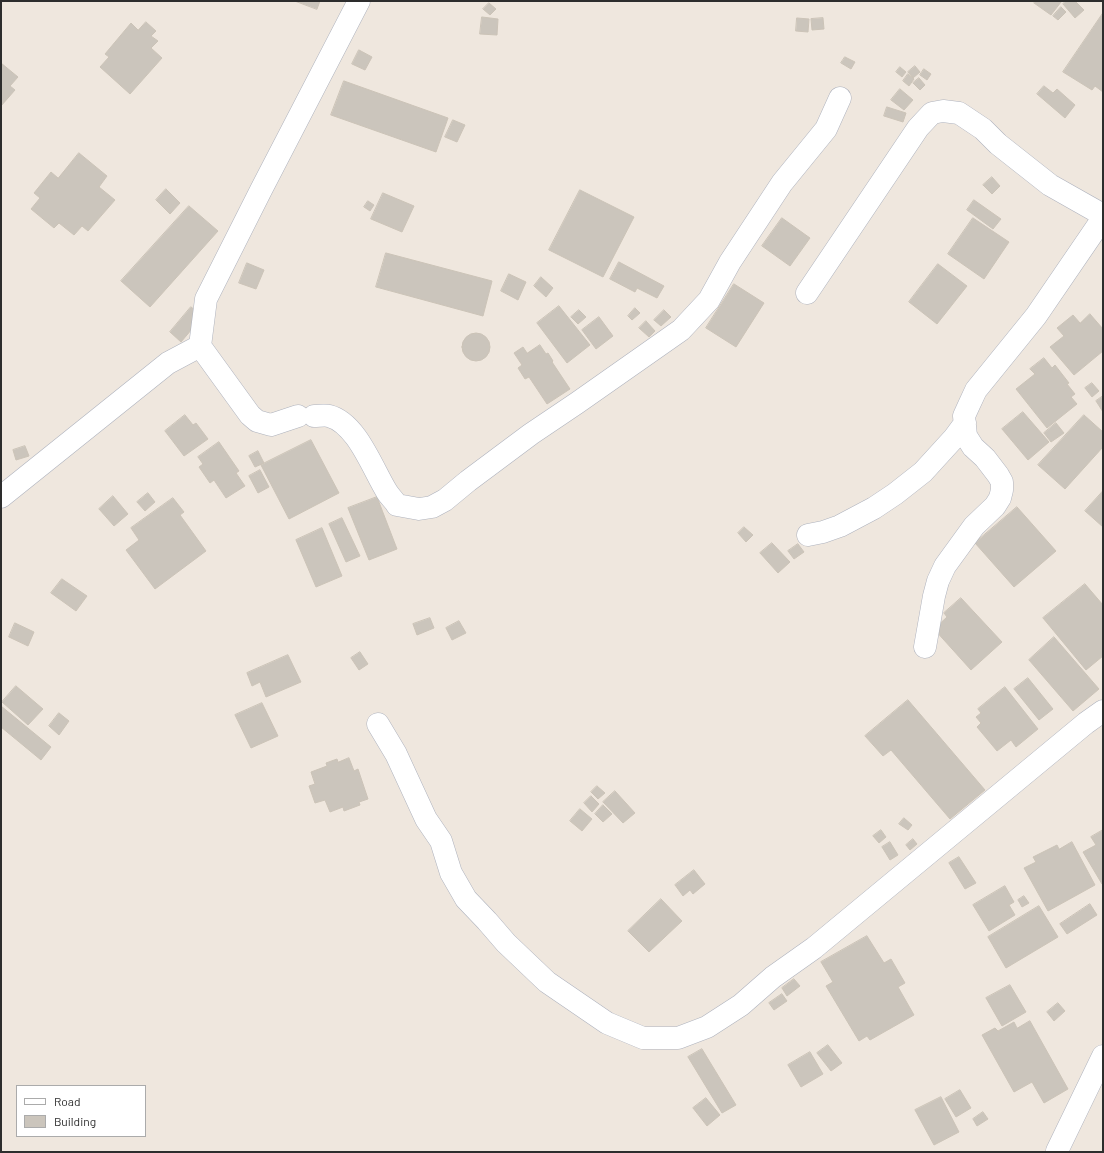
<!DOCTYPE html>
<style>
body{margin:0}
#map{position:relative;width:1104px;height:1153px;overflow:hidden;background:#efe7de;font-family:Barlow,sans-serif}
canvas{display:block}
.frame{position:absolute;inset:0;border:2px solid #2d2d2d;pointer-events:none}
.legend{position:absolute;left:16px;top:1085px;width:130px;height:52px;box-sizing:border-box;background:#fff;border:1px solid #ababab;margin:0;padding:5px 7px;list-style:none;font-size:12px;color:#2d2d2d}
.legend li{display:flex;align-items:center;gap:8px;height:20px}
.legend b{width:20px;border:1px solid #ababab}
</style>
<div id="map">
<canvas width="1104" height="1153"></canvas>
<div class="frame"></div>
<ul class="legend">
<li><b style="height:5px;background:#fff"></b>Road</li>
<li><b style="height:11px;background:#cbc5bc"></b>Building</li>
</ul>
</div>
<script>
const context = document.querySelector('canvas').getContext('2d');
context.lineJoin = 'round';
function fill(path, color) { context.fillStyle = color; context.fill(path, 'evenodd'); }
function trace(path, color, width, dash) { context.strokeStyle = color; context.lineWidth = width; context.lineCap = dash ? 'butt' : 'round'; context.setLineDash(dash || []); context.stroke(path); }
const building = new Path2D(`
 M 295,1 L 320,1 L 317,9 Z
 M 1036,1 L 1061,1 L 1061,2 L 1051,15 L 1034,3 Z
 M 1066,1 L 1075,1 L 1084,10 L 1075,18 L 1063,4 Z
 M 489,3 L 496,9 L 490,15 L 483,9 Z
 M 1061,7 L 1066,12 L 1058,20 L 1053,16 Z
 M 1103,13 L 1103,92 L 1095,86 L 1092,90 L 1063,72 Z
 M 482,17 L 498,19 L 497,35 L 480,34 Z
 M 797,18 L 809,19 L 808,32 L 796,31 Z
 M 823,18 L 824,29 L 812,30 L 811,19 Z
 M 146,22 L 156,31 L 151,36 L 158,41 L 151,48 L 162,58 L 130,94 L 100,67 L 109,57 L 105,54 L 131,23 L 138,30 Z
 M 359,50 L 372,57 L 365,70 L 352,64 Z
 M 845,57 L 855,62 L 851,69 L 841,63 Z
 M 1,63 L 18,77 L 10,86 L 15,90 L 1,106 Z
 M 915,66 L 920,72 L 913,78 L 908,72 Z
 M 900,67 L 906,72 L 902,77 L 896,72 Z
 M 924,69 L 931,74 L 927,80 L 920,75 Z
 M 908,74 L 914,79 L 909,86 L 903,81 Z
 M 919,78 L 925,85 L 920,90 L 913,83 Z
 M 344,81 L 448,118 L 436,152 L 331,115 Z
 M 1044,86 L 1053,93 L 1057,89 L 1075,105 L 1065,118 L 1037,94 Z
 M 900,89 L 913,100 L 904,110 L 891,100 Z
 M 887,107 L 906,113 L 903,122 L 884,116 Z
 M 453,120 L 465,125 L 457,142 L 445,137 Z
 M 79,153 L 107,176 L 99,187 L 115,200 L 88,231 L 82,226 L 74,235 L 59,223 L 54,228 L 31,209 L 40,198 L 34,193 L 51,172 L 58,178 Z
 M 992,177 L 1000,186 L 992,194 L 983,185 Z
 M 166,189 L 180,203 L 170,214 L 156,200 Z
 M 580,190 L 634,217 L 603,277 L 549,250 Z
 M 383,193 L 414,206 L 402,232 L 371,219 Z
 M 974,200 L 1001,219 L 993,229 L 967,210 Z
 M 368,201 L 374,205 L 370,211 L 364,207 Z
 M 189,206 L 218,231 L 150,307 L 121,281 Z
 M 782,218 L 810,238 L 790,266 L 762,246 Z
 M 973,218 L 1009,242 L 984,279 L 948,254 Z
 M 386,253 L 492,281 L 483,316 L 376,287 Z
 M 619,262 L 664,286 L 657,298 L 637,288 L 635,292 L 610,279 Z
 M 247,263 L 264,270 L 256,289 L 239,283 Z
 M 938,264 L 967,286 L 937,324 L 909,302 Z
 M 509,274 L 526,282 L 518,300 L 501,291 Z
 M 541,277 L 553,288 L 546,297 L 534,286 Z
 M 734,284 L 764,303 L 736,347 L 706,328 Z
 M 559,306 L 590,345 L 567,363 L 537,323 Z
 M 191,307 L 203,316 L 181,342 L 170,332 Z
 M 635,308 L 640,313 L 632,320 L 628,316 Z
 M 579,310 L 586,317 L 578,324 L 571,317 Z
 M 664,310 L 671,317 L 661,326 L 654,320 Z
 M 1090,314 L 1103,329 L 1103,351 L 1074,375 L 1050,347 L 1064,336 L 1057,328 L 1073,315 L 1080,323 Z
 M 599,317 L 613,336 L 596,349 L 582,330 Z
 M 646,321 L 655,331 L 649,337 L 639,328 Z
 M462 347a14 14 0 1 1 28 0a14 14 0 1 1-28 0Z
 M 540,345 L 546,354 L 548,353 L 553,361 L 552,362 L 570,389 L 547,404 L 529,377 L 525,379 L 518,368 L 522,365 L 514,353 L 523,347 L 527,353 Z
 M 1044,358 L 1052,368 L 1055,365 L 1069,383 L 1067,384 L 1075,394 L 1071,397 L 1077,404 L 1047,428 L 1016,389 L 1035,374 L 1030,369 Z
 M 1092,383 L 1099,391 L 1092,397 L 1085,388 Z
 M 1103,396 L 1103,412 L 1096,401 Z
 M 1023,412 L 1049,442 L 1028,460 L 1002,429 Z
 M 185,415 L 193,425 L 196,423 L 208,439 L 184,456 L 165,431 Z
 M 1084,415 L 1103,432 L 1103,447 L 1065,489 L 1038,465 Z
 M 1056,423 L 1064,433 L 1051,442 L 1044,433 Z
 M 311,440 L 339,493 L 289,519 L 261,465 Z
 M 219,442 L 239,471 L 236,473 L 245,486 L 226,498 L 214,480 L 210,483 L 199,467 L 203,464 L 198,457 Z
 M 25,446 L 29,456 L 16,460 L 13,450 Z
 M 258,451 L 264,463 L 255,467 L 249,456 Z
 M 260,470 L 269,487 L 258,493 L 249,476 Z
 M 1103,491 L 1103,527 L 1085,511 Z
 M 148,493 L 155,502 L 145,511 L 137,502 Z
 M 113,496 L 128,514 L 114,526 L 99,509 Z
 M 377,497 L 397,549 L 369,560 L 348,508 Z
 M 173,498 L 184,512 L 180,515 L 206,551 L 155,589 L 126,550 L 139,540 L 131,528 Z
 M 1017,507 L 1056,551 L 1014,587 L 975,543 Z
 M 342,518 L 360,556 L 346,562 L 329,524 Z
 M 744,527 L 753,535 L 746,542 L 738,533 Z
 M 322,528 L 342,576 L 316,587 L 296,540 Z
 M 772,543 L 790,562 L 778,573 L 760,553 Z
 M 798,544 L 804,552 L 794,559 L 788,551 Z
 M 62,579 L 87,596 L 76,611 L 51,593 Z
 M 1085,584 L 1103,605 L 1103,656 L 1086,670 L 1043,618 Z
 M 961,598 L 1002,642 L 971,670 L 934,629 L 947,617 L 944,613 Z
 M 430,618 L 434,628 L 417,635 L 413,624 Z
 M 459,621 L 466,633 L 452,640 L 446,628 Z
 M 15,623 L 34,632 L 28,646 L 9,637 Z
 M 1054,637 L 1099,689 L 1073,711 L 1029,660 Z
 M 360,652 L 368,664 L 359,670 L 351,658 Z
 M 288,655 L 301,682 L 266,697 L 260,682 L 252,686 L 247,673 Z
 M 1028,678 L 1053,709 L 1039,720 L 1014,689 Z
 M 16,686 L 43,709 L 28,725 L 2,702 Z
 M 1005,687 L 1038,729 L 1016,747 L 1011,740 L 997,751 L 977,727 L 981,723 L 976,717 L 981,713 L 978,709 Z
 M 908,700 L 985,790 L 950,819 L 891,750 L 883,756 L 865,736 Z
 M 262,703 L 278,736 L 251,748 L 235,715 Z
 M 1,706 L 51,747 L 41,760 L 1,727 Z
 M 59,713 L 69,721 L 59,735 L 49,726 Z
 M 349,758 L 354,771 L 358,769 L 368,799 L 359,802 L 360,805 L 344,811 L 343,807 L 330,812 L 325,800 L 315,803 L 309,786 L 315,784 L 311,772 L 327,766 L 326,763 L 337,759 L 338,762 Z
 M 597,786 L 605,793 L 598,799 L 591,792 Z
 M 615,791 L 635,813 L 623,823 L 603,802 Z
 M 591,796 L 599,804 L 592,812 L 584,803 Z
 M 603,805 L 612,814 L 603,822 L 595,814 Z
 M 580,809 L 592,819 L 582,831 L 570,821 Z
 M 904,818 L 912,825 L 908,830 L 899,824 Z
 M 881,830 L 886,837 L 879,843 L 873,836 Z
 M 1103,830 L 1103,884 L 1102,884 L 1083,852 L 1096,845 L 1091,837 Z
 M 913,839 L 917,844 L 910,850 L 906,845 Z
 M 890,842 L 898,855 L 890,860 L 882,847 Z
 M 1072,842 L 1095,885 L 1048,911 L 1024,868 L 1036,862 L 1033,857 L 1057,845 L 1059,849 Z
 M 959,857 L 976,883 L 965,889 L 949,863 Z
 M 694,870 L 705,884 L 693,894 L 690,890 L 683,896 L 675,885 Z
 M 1005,886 L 1014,902 L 1009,905 L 1015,915 L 989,931 L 973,905 Z
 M 1024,896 L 1029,903 L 1022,907 L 1018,900 Z
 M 661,899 L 682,921 L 649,952 L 628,931 Z
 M 1090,904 L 1097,915 L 1067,934 L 1060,924 Z
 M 1039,906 L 1058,937 L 1006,968 L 988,937 Z
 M 867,936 L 884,963 L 891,959 L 905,983 L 898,987 L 914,1015 L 870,1040 L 867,1036 L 859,1041 L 826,986 L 833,982 L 821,962 Z
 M 794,979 L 800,986 L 787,996 L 782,988 Z
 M 1010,985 L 1026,1012 L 1002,1026 L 986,998 Z
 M 782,994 L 787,1001 L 774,1010 L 769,1003 Z
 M 1058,1003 L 1065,1011 L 1054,1021 L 1047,1012 Z
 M 1030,1021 L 1068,1089 L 1044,1103 L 1032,1082 L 1014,1092 L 982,1035 L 995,1028 L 998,1031 L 1014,1022 L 1017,1028 Z
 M 828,1045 L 842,1063 L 831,1071 L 817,1053 Z
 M 702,1049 L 736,1105 L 722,1113 L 688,1057 Z
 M 810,1052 L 823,1074 L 801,1087 L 788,1065 Z
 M 960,1090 L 971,1108 L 956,1117 L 945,1099 Z
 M 941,1097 L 959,1132 L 934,1145 L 915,1110 Z
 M 706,1098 L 720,1115 L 707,1126 L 693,1108 Z
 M 983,1112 L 988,1119 L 977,1126 L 973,1119 Z`);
fill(building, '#cbc5bc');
trace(building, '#cbc3b7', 1);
const minor = new Path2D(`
 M 807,293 L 918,128 L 932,113 L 943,111 L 959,113 L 983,129 L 998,144 L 1050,185 L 1103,215
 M 200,346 L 250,415 L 257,421 L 271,425 L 298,416
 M 314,416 C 319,416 325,415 329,416 C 357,423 373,470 387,492 C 390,497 394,500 397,505 L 419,509 L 432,507 L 445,500 L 468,481 L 531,434 L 577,403 L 681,330 L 709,300 L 730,262 L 782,183 L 826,129 L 840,98
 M 1,497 L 168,363 L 200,346 L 206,299 L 261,190 L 359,1
 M 808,535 L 823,532 L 840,526 L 874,508 L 895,494 L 923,472 L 954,438 L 965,423
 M 925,647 L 934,596 L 938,581 L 945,566 L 974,526 L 995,506 L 1000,498 L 1002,490 L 1002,482 L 998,475 L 985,458 L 973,447 L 966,436 L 964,416 L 969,405 L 976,390 L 1036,316 L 1103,218
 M 378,724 L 396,754 L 426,819 L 441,841 L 451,873 L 466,899 L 487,921 L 506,943 L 547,982 L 607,1023 L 643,1038 L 678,1038 L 707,1027 L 741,1005 L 773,977 L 814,948 L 1086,723 L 1103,711
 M 1057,1151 L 1103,1056`);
trace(minor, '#aeb2bd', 23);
trace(minor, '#fff', 22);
</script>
